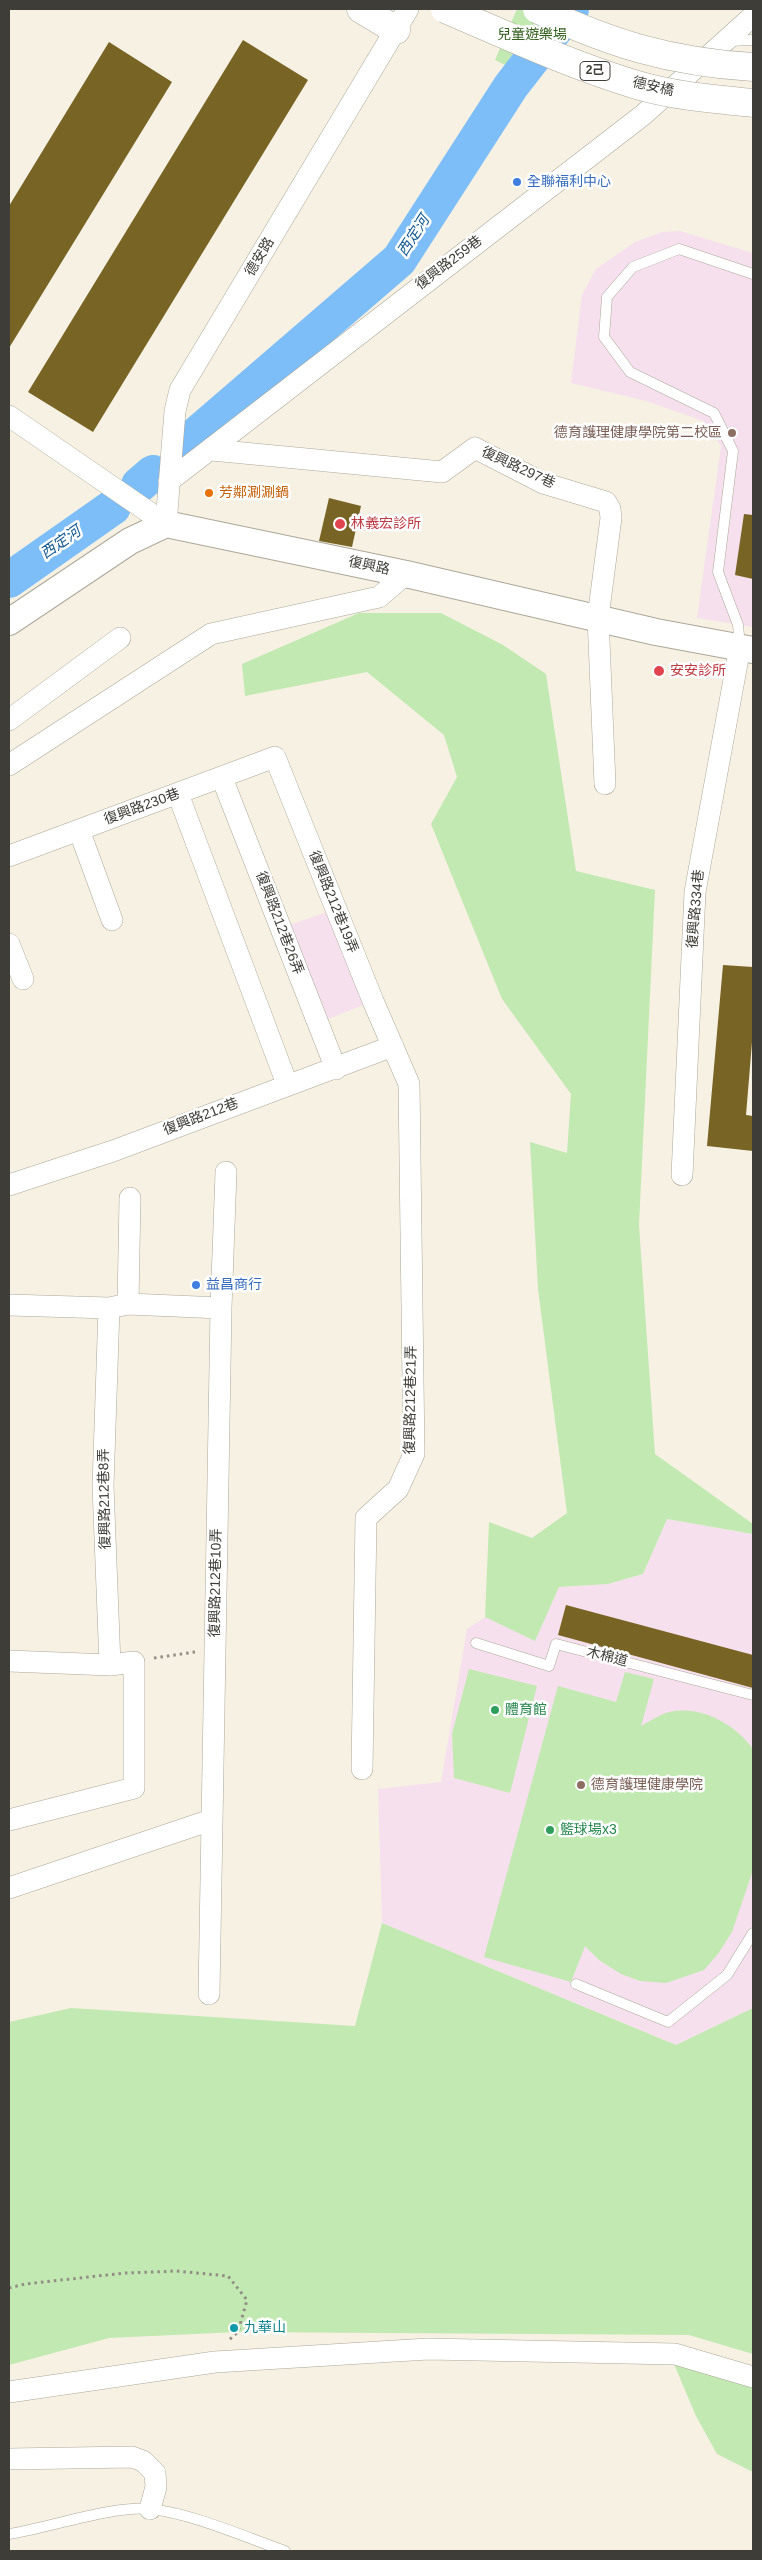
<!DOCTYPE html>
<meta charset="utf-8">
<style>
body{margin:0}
#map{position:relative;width:762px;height:2560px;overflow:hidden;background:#f6f1e3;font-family:Helvetica,sans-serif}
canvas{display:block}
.frame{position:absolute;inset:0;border:10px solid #3f3d37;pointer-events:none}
</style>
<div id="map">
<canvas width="762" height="2560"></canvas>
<div class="frame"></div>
</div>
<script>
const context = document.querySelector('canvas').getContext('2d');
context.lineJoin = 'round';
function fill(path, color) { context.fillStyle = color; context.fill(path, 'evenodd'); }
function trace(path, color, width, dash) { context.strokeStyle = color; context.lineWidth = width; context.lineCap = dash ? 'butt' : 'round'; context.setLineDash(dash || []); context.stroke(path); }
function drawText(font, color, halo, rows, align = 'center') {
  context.font = font + ' Helvetica,"Noto Sans TC",sans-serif'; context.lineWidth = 5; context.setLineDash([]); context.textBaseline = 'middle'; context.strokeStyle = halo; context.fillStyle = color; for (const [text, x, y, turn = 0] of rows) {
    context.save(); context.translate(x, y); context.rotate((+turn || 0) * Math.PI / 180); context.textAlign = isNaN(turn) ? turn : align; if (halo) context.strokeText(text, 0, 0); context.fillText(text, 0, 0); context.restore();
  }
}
fill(new Path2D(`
 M 680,231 L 753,253 L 753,627 L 697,618 L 721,446 L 703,421 L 646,401 L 571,383 L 582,295 L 596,269 L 635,242 L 662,232 Z
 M 336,909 L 373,1001 L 321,1022 L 283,927 Z
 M 667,1519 L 753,1534 L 753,2008 L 676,2045 L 382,1923 L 378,1789 L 441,1782 L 467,1629 L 485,1617 L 535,1640 L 559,1587 L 608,1584 L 643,1574 Z`), '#f6e0ed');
fill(new Path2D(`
 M 517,9 L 578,9 L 533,79 L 495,60 Z
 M 359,613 L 441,613 L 503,645 L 546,674 L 576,871 L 655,890 L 639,1225 L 655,1454 L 753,1524 L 753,1534 L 667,1519 L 643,1574 L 608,1584 L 559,1587 L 535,1641 L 485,1617 L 489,1522 L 532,1538 L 567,1513 L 538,1289 L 530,1142 L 567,1153 L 571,1094 L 502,999 L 431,824 L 457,777 L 444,735 L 367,672 L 245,696 L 242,664 Z
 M 469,1669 L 537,1686 L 510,1793 L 454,1778 L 452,1734 Z
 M 625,1672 L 654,1679 L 641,1726 C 650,1721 659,1715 669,1712 C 701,1705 735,1724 753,1749 L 753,1870 L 732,1932 L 718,1954 L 704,1970 L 666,1983 L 640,1981 L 621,1974 L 599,1960 L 585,1946 L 571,1982 L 484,1957 L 558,1686 L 616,1702 Z
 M 382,1923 L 676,2045 L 753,2008 L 753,2354 L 689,2335 L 238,2332 L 109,2338 L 9,2365 L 9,2022 L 71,2008 L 355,2026 Z
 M 674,2364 L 753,2388 L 753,2472 L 717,2454 L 696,2416 Z`), '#c2e9b2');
trace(new Path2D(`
 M 188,442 L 399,260 L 511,86 L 571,9
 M 139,485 L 153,473
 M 9,580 L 113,507`), '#7dbef8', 36);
fill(new Path2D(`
 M 243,40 L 308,80 L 93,432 L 28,392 Z
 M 109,42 L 172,82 L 9,348 L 9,206 Z
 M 329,498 L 361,506 L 352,547 L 319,541 Z
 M 744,514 L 753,515 L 753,579 L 735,575 Z
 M 723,965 L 753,967 L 753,1030 L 746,1115 L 753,1116 L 753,1151 L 707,1146 Z
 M 566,1605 L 753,1655 L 753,1688 L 558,1635 Z`), '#786424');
const service = new Path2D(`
 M 729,41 L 753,40
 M 740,646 L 738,625 L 718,572 L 733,451 L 714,413 L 630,372 L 604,337 L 607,297 L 633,267 L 679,249 L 753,274
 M 476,1643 L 549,1666 L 556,1644 L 753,1695
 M 576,1984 L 668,2022 L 727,1975 L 753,1933
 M 9,2534 C 48,2528 114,2505 151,2509 C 197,2515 242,2536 285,2551`);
const minor = new Path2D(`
 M 9,416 L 166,524
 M 212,450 L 442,472 L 475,448 L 543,483 L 606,502 L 610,509 L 611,518 L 598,617 L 605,784
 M 169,481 L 643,115 L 753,16
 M 166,524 L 175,411 L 180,390 L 408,9
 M 9,720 L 120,638
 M 9,765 L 211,634 L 379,597 L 406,574
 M 222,778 L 336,1069
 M 178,794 L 287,1084
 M 79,830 L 112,920
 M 9,856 L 275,757 L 373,1001 L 409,1084 L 414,1454 L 398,1489 L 366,1518 L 362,1769
 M 9,944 L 23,979
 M 682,1175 L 695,892 L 740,647
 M 9,1185 L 113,1151 L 393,1046
 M 128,1304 L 130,1198
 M 9,1305 L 109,1308 L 128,1304 L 221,1308
 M 9,1661 L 110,1665
 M 9,1820 L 134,1788 L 134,1662 L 110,1665 L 103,1486 L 109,1308
 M 9,1888 L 211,1820
 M 209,1994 L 221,1308 L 226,1172
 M 9,2392 L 215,2362 L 428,2349 L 675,2354 L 753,2377
 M 9,2459 L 132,2457 L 143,2461 L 155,2473 L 156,2487 L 150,2509`);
const tertiary = new Path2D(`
 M 9,622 L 130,541 L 166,524 L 406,574 L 656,632 L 753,650`);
const primary = new Path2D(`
 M 361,9 L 396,30`);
trace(service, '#aca89a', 11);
trace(minor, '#aca89a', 22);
trace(tertiary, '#aca89a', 28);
trace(primary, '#aca89a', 29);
trace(new Path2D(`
 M 154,1658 L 195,1652
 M 9,2288 L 25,2284 L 125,2273 L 176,2271 L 228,2276 L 247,2300 L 238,2332 L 229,2340`), '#928e85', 3, [2.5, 4]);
trace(service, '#fff', 10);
trace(minor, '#fff', 21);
trace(tertiary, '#fff', 26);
trace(primary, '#fff', 28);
const primaryBridge = new Path2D(`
 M 445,9 C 508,36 571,65 637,85 C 674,96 714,99 753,103
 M 537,9 C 612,44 670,62 753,67`);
trace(primaryBridge, '#aca89a', 29, []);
trace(primaryBridge, '#fff', 28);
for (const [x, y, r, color] of [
 [517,182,5,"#3f7fe0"],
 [732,433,5,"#8d6e63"],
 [209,493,5,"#e8710a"],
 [340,524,6,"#e0444e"],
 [659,671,6,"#e0444e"],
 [196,1285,5,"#3f7fe0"],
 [495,1710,5,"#2e9e5b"],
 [581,1785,5,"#8d6e63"],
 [550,1830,5,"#2e9e5b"],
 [234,2328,5,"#0f9aa8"]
]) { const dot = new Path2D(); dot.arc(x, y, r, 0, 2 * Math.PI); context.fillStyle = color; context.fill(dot); trace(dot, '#fff', 2); }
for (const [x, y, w] of [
 [595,71,30]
]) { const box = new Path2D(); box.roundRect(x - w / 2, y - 9.5, w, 19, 4); context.fillStyle = '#fff'; context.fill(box); trace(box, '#3f3d37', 1); }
drawText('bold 12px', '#3f3d37', null, [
 ["2己",595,71]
]);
drawText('14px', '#325f1b', '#fff', [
 ["兒童遊樂場",532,35]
]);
drawText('14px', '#3f3d37', '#fff', [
 ["德安橋",653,87,13],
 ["德安路",260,257,-59],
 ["復興路259巷",449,263,-37],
 ["復興路297巷",518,468,25],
 ["復興路",369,566,12],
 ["復興路230巷",142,807,-20],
 ["復興路212巷19弄",333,902,68],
 ["復興路334巷",696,909,-85],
 ["復興路212巷26弄",279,923,69],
 ["復興路212巷",201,1117,-21],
 ["復興路212巷21弄",411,1400,-89],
 ["復興路212巷8弄",105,1499,-91],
 ["復興路212巷10弄",216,1583,-89],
 ["木棉道",607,1657,14]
]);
drawText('14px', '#366cbe', '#fff', [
 ["全聯福利中心",527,182],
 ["益昌商行",206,1285]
], 'left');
drawText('14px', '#785e54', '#fff', [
 ["德育護理健康學院第二校區",722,433],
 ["德育護理健康學院",591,1785,"left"]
], 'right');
drawText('14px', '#c56008', '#fff', [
 ["芳鄰涮涮鍋",219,493]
], 'left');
drawText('14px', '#be3a42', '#fff', [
 ["林義宏診所",351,524],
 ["安安診所",670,671]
], 'left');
drawText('14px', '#27864d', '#fff', [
 ["體育館",505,1710],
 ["籃球場x3",560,1830]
], 'left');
drawText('14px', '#0d838f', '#fff', [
 ["九華山",244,2328]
], 'left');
drawText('italic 15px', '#135b91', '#fff', [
 ["西定河",414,236,-57],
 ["西定河",61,543,-35]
]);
</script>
